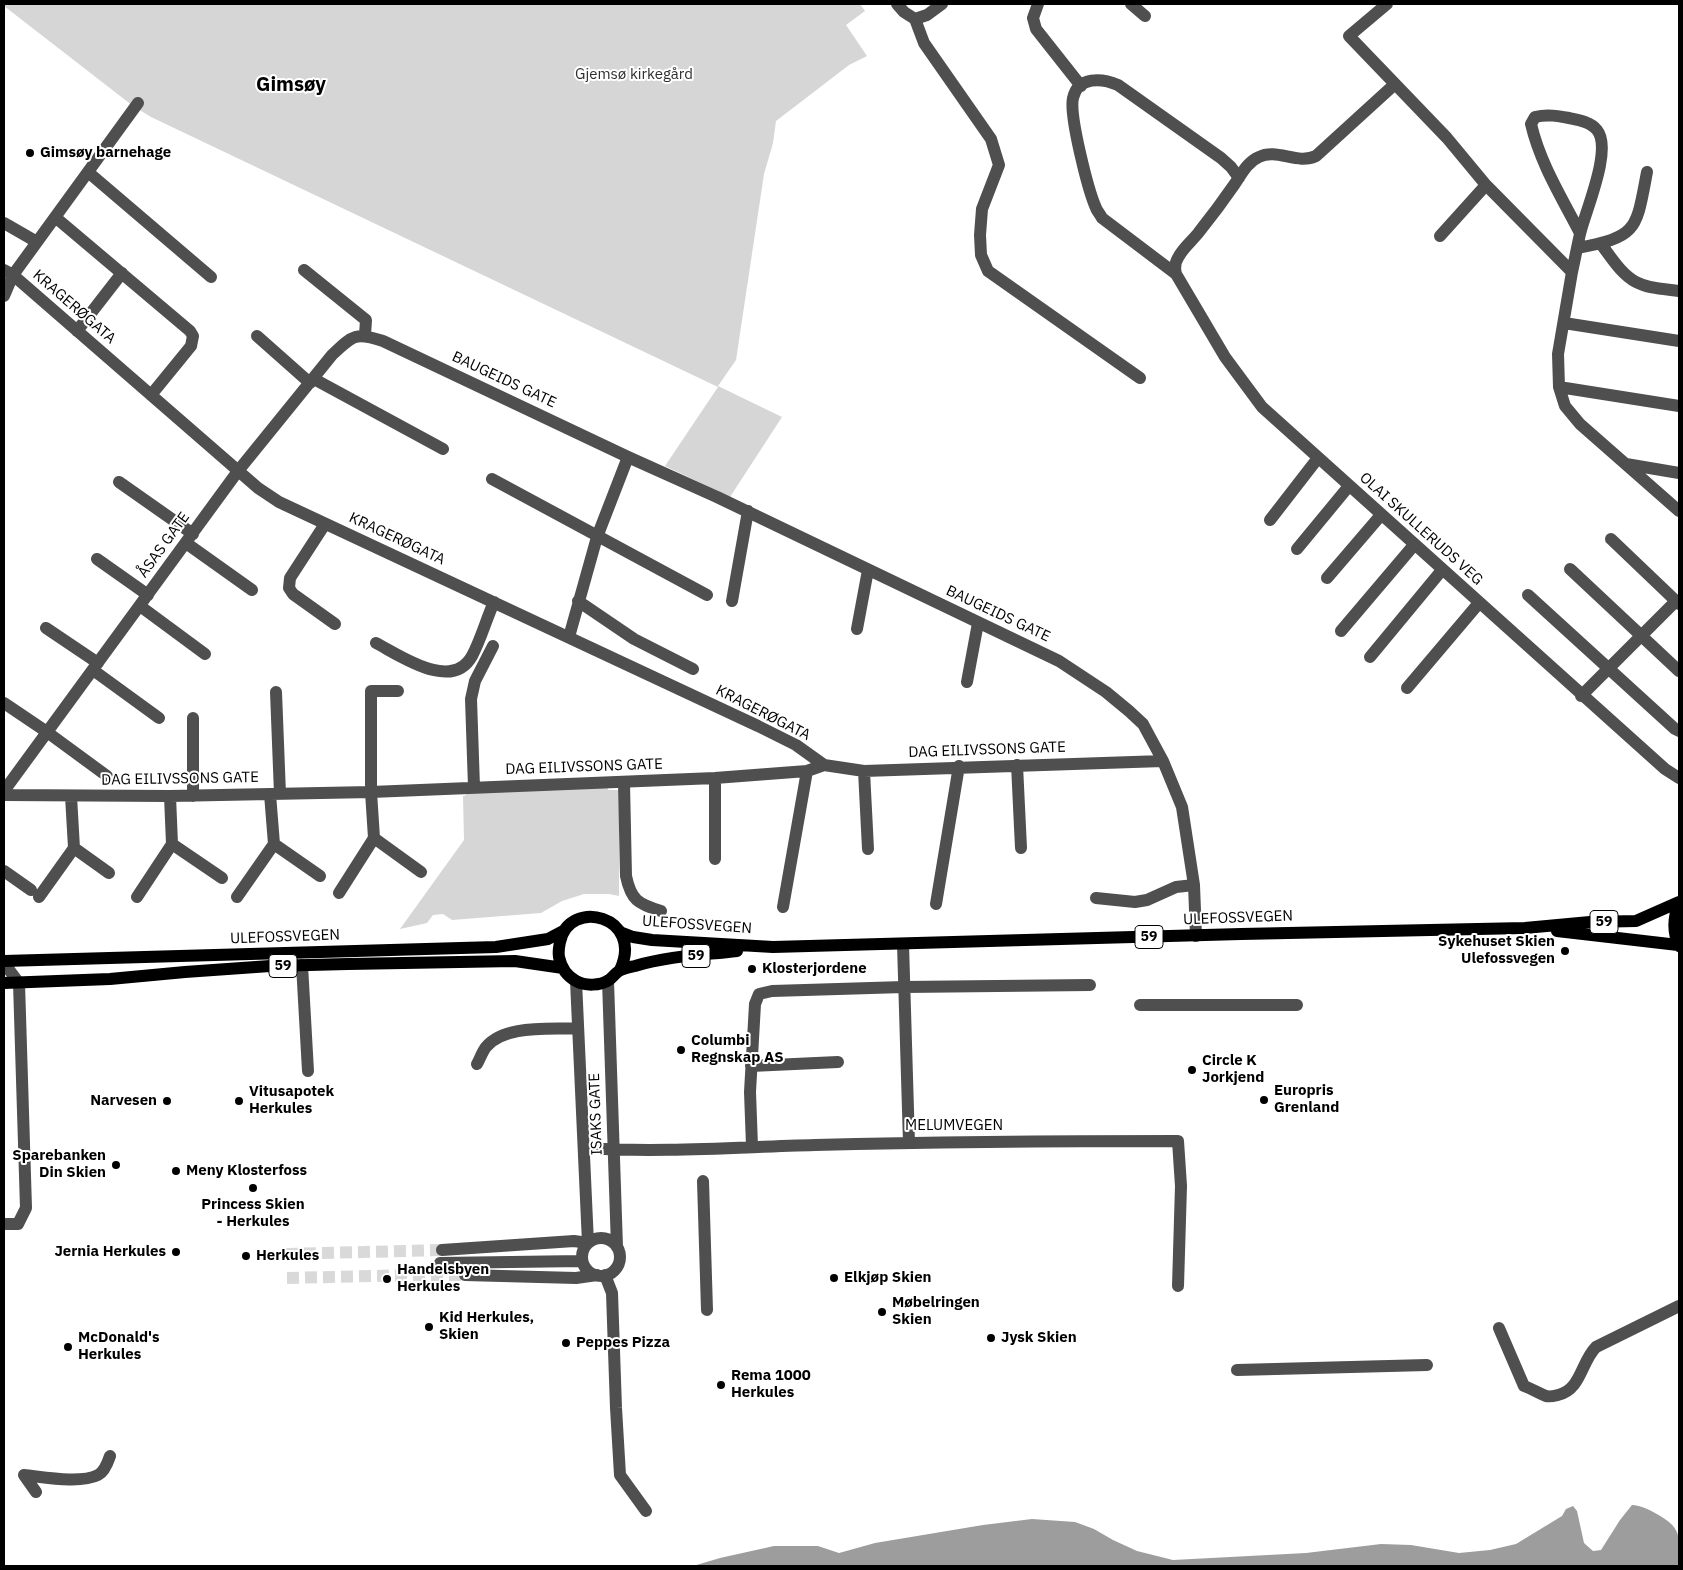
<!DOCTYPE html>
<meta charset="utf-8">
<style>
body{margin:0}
#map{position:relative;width:1683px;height:1570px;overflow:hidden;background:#fff;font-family:"IBM Plex Sans",sans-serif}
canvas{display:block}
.frame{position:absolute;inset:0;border:5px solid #000;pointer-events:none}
</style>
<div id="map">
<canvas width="1683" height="1570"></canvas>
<div class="frame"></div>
</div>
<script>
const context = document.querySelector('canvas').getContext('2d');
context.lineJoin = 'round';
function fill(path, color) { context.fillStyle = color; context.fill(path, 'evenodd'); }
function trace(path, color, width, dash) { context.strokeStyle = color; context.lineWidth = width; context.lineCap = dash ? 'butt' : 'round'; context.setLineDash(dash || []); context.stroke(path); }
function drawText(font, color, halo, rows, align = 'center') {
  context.font = font + ' "IBM Plex Sans",sans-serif'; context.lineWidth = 4; context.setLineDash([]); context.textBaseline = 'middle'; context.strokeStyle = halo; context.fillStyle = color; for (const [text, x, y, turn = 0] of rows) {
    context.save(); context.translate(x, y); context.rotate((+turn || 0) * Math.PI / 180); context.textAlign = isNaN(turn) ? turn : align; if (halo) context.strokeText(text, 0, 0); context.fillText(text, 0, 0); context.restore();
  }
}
fill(new Path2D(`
 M 4,4 L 860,4 L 865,11 L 846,25 L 867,56 L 849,65 L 776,121 L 773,143 L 764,174 L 736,360 L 718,386 L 782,417 L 730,497 L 665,466 L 718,387 L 151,117 L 133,106 L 4,6 Z
 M 607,782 L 608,790 L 619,790 L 619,896 L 609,894 L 584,894 L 562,901 L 541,913 L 452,920 L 443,914 L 433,915 L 427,923 L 400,929 L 464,840 L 463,796 L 467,795 L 455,788 Z`), '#d6d6d6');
fill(new Path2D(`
 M 1632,1505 C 1639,1505 1648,1509 1655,1513 C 1683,1528 1680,1537 1678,1566 L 693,1566 L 720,1558 L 774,1546 L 818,1546 L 839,1553 L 875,1543 L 983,1525 L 1032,1519 L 1075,1522 L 1094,1529 L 1113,1540 L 1137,1551 L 1173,1560 L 1306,1553 L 1381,1544 L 1411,1545 L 1459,1553 L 1490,1550 L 1516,1544 L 1562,1516 L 1566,1509 L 1573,1506 L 1577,1511 L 1584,1543 L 1593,1551 L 1601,1550 L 1620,1520 Z`), '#9d9d9d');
trace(new Path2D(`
 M 286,1254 L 442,1250
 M 287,1278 L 415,1275 L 465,1275`), '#d9d9d9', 12, [12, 6]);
trace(new Path2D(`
 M 897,4 L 904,12 L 915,19 L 924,43 L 991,139 L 999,165 L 982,209 L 980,235 L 981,255 L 988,271 L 1140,378
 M 1038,4 L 1033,18 L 1036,29 L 1081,86
 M 1131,4 L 1145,16
 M 1387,4 L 1349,36 L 1447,138 L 1486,185 L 1572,272 L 1558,354 L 1559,387 L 1565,406 L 1580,424 L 1679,511
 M 915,19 L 927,15 L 942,4
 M 88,172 L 211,277
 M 1239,178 L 1231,167 L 1221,158 L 1118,85 C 1102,78 1078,76 1073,98 C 1069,115 1088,190 1096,208 C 1097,211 1100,214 1102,218 L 1176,274 L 1225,357 L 1262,407 L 1665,769 L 1679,778
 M 55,217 L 190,331 L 193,336 L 191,346 L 151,395
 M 4,223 L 37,242
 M 1440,236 L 1486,185
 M 1601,244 C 1611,257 1621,274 1636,282 C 1649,289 1665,289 1679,291
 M 1577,248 C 1638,237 1636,230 1647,172
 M 4,270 L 13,275 L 258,488 L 279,502 L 758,726 L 796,745 L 824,765
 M 304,270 L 366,320 L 365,335
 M 1572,272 C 1575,259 1577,247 1580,234 C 1585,212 1613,149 1597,130 C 1591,122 1579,120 1569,118 C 1558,116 1547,114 1535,117 L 1531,124 C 1540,163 1562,198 1580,233
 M 1176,274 C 1174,267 1175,262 1179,256 C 1184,247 1193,240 1199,232 C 1211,217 1223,201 1234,185 C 1241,175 1247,162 1259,157 C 1277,148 1297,165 1316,156 L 1395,84
 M 4,296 L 13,275 L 138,103
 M 1564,323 L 1679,341
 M 77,331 L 122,273
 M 257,336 L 310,383
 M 314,379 L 443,449
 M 1559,387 L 1679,406
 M 1626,464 L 1679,473
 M 492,479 L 707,595
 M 119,482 L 193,534
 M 1270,520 L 1318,458
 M 325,524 L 290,578 L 289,588 L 293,594 L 335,624
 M 1611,539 L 1679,604
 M 186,543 L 252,590
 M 1297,549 L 1349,486
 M 97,559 L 148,595
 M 1570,569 L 1679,671
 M 1327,578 L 1381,515
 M 1528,595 L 1675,729 L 1679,731
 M 578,601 L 634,639 L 693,669
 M 732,601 L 748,511
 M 140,606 L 205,654
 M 46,628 L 98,663
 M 857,629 L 868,570
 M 1341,631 L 1414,545
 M 569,637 L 597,537 L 628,457
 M 376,643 C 401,656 452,692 472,656 C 481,639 486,620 494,602
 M 1370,657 L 1442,570
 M 93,670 L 159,718
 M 967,682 L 978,623
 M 1407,688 L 1479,603
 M 276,692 L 280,794
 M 1581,696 L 1676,601
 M 4,703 L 47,732 L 107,776
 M 1017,765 L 1021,848
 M 864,771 L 868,849
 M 715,778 L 715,859
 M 624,783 L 626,876 C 631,900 638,904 661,911
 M 474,787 L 471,699 L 475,681 L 493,646
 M 4,791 L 238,471 L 332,355 C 353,335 355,332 383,341 L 628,457 L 717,497 L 1059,661 L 1106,692 L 1129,711 L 1143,724 L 1163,761 L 1182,807 L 1194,885 L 1196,936
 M 4,795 L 170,796 L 371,792 L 715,778 L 807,771 L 824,765 L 864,771 L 1163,761
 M 193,796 L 193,718
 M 374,838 L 421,872
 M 172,844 L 222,878
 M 274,844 L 320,876
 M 74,848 L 109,873
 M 4,871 L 31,890
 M 339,893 L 374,838 L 371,792 L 371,691 L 398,691
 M 39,897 L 74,848 L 71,796
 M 137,897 L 172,844 L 170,796
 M 237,897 L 274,844 L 270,794
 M 1096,898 L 1135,902 L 1147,900 L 1176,887 L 1194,885
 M 936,904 L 959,766
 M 783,907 L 807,771
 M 903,944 L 909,1143
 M 4,963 L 19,983 L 26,1208 L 18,1224 L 4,1224
 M 302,965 L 308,1071
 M 608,981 L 617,1247
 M 1140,1005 L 1297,1005
 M 477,1064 C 480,1059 482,1052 486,1047 C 505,1024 551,1030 578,1028
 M 751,1066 L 838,1062
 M 752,1146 L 750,1092 L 755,1004 L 759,994 L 772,991 L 904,987 L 1090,985
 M 584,1148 C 661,1153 738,1147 815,1145 C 936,1142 1057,1141 1178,1141 L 1181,1186 L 1178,1286
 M 703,1181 L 707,1310
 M582 1257a19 19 0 1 1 38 0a19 19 0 1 1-38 0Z
 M 442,1250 L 574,1241 L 588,1243 L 576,981
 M 440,1263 L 582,1261
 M 465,1275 L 576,1278 L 597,1275
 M 605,1275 L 612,1293 L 616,1408 L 620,1475 L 646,1511
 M 1499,1328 L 1524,1386 C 1532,1389 1539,1393 1546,1396 C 1549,1397 1554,1396 1558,1395 C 1581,1390 1581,1362 1596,1347 L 1679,1306
 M 1237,1370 L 1427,1365
 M 24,1475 C 44,1477 80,1484 98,1475 C 104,1472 108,1462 110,1456
 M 24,1475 L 36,1492`), '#4f4f4f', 12);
trace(new Path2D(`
 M 1679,903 C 1673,918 1672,931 1679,946
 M 1557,931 L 1678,945
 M 620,932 L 633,937 L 652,940 L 773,947 L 1241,934 L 1525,928 L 1590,922 L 1636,921 L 1679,902
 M 4,961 L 496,947 L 548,939 L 565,930
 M 620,970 C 645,916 569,897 560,942 C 559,947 558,951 559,957 C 561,967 567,976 576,981 C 585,986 600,986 609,980 C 613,977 616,972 621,970 C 625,968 631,967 635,966 C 668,956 703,955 737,951
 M 4,983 L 110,979 L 185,972 L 270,966 L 348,964 L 515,961 L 563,968`), '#000', 12);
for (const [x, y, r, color] of [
 [30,153,5,"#000"],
 [1565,951,5,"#000"],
 [752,969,5,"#000"],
 [681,1050,5,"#000"],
 [1192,1070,5,"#000"],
 [1264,1100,5,"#000"],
 [167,1101,5,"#000"],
 [239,1101,5,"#000"],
 [116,1165,5,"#000"],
 [176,1171,5,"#000"],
 [253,1188,5,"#000"],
 [176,1252,5,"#000"],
 [246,1256,5,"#000"],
 [834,1278,5,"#000"],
 [387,1279,5,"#000"],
 [882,1312,5,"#000"],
 [429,1327,5,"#000"],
 [991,1338,5,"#000"],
 [566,1343,5,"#000"],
 [68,1347,5,"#000"],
 [721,1385,5,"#000"]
]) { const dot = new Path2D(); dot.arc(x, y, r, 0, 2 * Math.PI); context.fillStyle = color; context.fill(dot); trace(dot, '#fff', 2); }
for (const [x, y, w] of [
 [1604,922,28],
 [1149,937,28],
 [696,956,28],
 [283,966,28]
]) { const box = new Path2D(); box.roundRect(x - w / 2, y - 11.5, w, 23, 4); context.fillStyle = '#fff'; context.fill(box); trace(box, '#000', 1); }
drawText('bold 14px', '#000', null, [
 ["59",1604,922],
 ["59",1149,937],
 ["59",696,956],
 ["59",283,966]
]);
drawText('15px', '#2d2d2d', '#fff', [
 ["Gjemsø kirkegård",634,75]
]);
drawText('bold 15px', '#000', '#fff', [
 ["Gimsøy barnehage",40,153],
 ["Sykehuset Skien",1555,942,"right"],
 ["Ulefossvegen",1555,959,"right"],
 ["Klosterjordene",762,969],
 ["Columbi",691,1041],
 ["Regnskap AS",691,1058],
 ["Circle K",1202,1061],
 ["Jorkjend",1202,1078],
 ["Europris",1274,1091],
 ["Grenland",1274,1108],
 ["Vitusapotek",249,1092],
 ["Herkules",249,1109],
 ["Narvesen",157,1101,"right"],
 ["Sparebanken",106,1156,"right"],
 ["Din Skien",106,1173,"right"],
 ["Meny Klosterfoss",186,1171],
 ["Princess Skien",253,1205,"center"],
 ["- Herkules",253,1222,"center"],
 ["Jernia Herkules",166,1252,"right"],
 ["Herkules",256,1256],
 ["Handelsbyen",397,1270],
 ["Herkules",397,1287],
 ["Elkjøp Skien",844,1278],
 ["Møbelringen",892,1303],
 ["Skien",892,1320],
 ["Kid Herkules,",439,1318],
 ["Skien",439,1335],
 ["McDonald's",78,1338],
 ["Herkules",78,1355],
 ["Jysk Skien",1001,1338],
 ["Peppes Pizza",576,1343],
 ["Rema 1000",731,1376],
 ["Herkules",731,1393]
], 'left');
drawText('15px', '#000', '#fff', [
 ["KRAGERØGATA",74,307,41],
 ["BAUGEIDS GATE",504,380,25],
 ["OLAI SKULLERUDS VEG",1421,529,42],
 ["KRAGERØGATA",397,539,25],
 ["ÅSAS GATE",164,545,-54],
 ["BAUGEIDS GATE",998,614,25],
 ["KRAGERØGATA",763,713,27],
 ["DAG EILIVSSONS GATE",987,750,-2],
 ["DAG EILIVSSONS GATE",584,767,-2],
 ["DAG EILIVSSONS GATE",180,779,-1],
 ["ULEFOSSVEGEN",1238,918,-2],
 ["ULEFOSSVEGEN",697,925,4],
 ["ULEFOSSVEGEN",285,937,-2],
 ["ISAKS GATE",596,1114,-92],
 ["MELUMVEGEN",954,1126]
]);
drawText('bold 20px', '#000', '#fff', [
 ["Gimsøy",291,85]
]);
</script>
